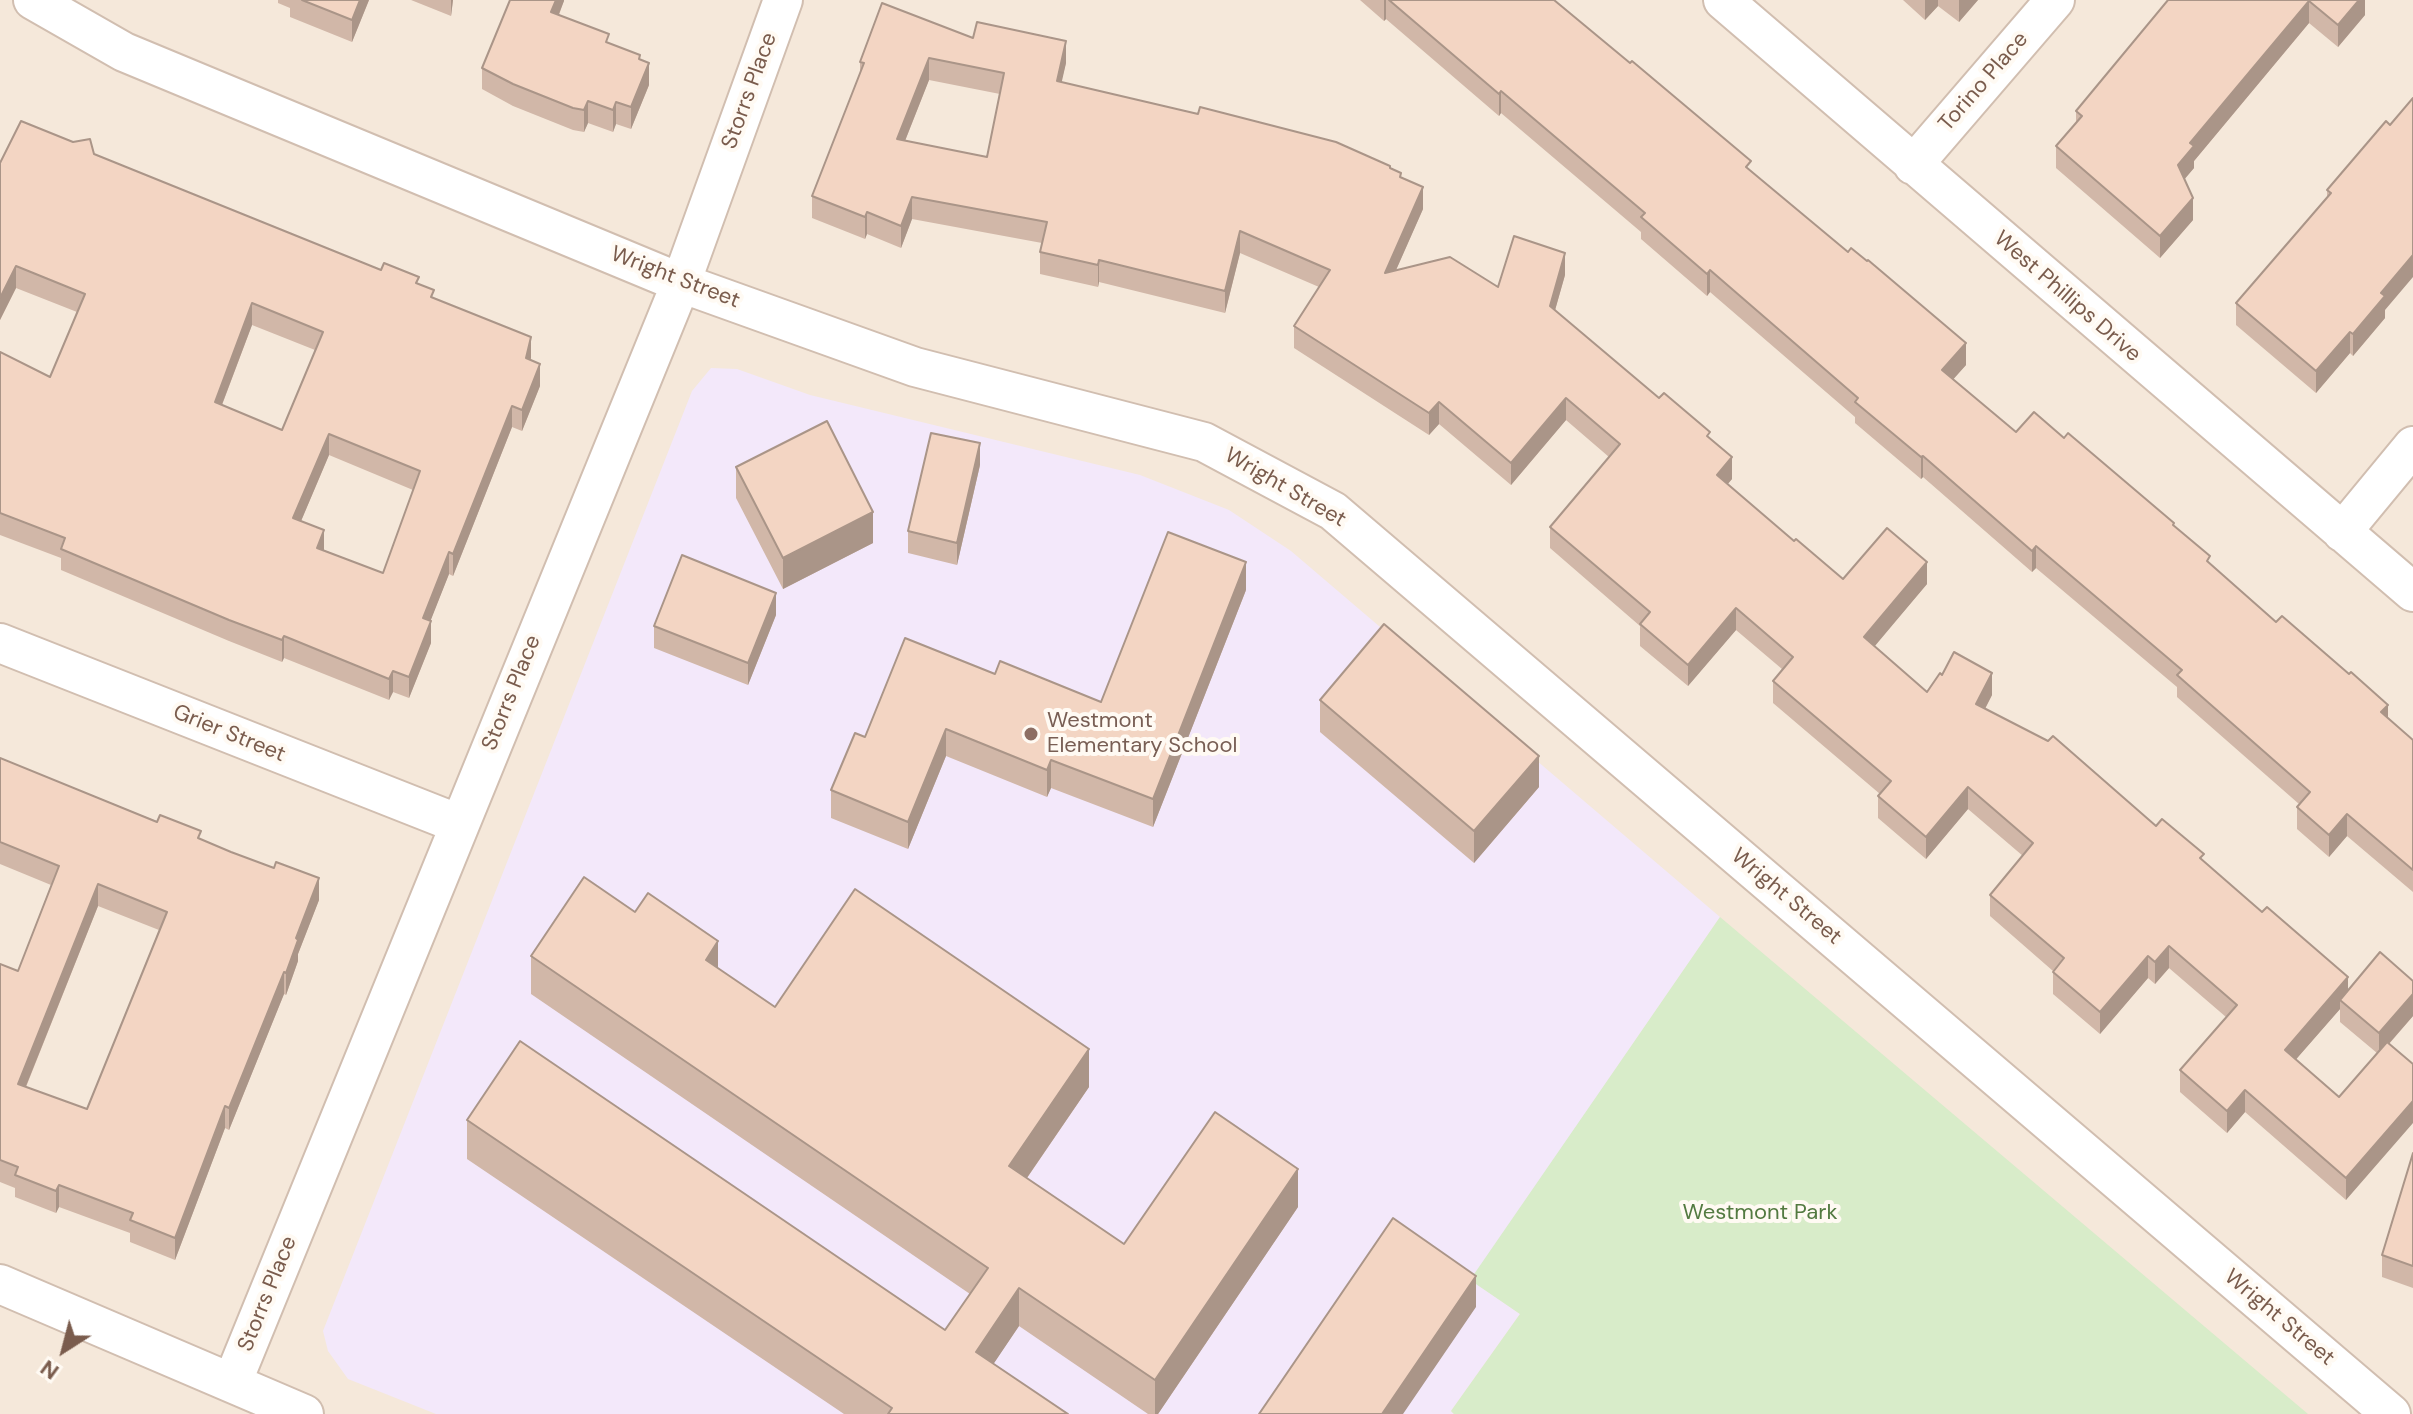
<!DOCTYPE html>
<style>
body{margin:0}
#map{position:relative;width:2413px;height:1414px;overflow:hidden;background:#fdf6ec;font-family:"DM Sans",sans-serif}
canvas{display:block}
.north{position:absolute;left:24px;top:1310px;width:80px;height:80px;-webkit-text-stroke:6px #fffaf3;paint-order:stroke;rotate:216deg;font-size:22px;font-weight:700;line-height:32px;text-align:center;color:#7a5c4d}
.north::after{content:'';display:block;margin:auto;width:28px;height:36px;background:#7a5c4d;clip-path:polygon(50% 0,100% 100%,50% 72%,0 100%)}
</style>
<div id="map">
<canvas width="2413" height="1414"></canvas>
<div class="north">N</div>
</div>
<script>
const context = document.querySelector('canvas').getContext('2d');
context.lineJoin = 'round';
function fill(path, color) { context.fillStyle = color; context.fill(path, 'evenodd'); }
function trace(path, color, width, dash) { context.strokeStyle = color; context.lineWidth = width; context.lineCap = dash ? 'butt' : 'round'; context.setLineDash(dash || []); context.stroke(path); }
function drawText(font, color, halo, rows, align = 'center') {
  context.font = font + ' "DM Sans",sans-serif'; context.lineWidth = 8; context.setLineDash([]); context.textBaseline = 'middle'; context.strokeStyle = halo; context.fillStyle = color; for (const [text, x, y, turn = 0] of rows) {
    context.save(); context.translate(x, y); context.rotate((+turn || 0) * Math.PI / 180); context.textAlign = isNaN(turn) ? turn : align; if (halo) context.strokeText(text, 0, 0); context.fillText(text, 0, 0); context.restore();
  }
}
fill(new Path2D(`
 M 0,0 L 2413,0 L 2413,1414 L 0,1414 Z`), '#f5e8da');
fill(new Path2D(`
 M 711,368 L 737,369 L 810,395 L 1140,475 L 1229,510 L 1291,551 L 1720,917 L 1471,1280 L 1520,1314 L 1451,1411 L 1454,1414 L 436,1414 L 348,1379 L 328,1351 L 323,1331 L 692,391 Z`), '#f3e8fa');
fill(new Path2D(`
 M 1720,917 L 2308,1414 L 1454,1414 L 1451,1411 L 1520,1314 L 1470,1280 Z`), '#d8ecc9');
const minor = new Path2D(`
 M 33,0 L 124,52 L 681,283 L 915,367 L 1204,442 L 1333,511 L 2391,1414
 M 1723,0 L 2413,592
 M 1913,165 L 2055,0
 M 2342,532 L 2413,446
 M 0,643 L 459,824
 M 0,1284 L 304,1414
 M 232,1383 L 681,283 L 783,0`);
trace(minor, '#d1beb0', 42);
trace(minor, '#fff', 38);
fill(new Path2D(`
 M 278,0 L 369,0 L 352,42 L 290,17 L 290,8 L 278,3 Z
 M 411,0 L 453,0 L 451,16 Z
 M 564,0 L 559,15 L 640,60 L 649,85 L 631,129 L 616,124 L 613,132 L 588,123 L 584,132 L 573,130 L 513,106 L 482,89 L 482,68 Z
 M 1360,0 L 1554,0 L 1751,171 L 1966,365 L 1953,379 L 2016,432 L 2064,438 L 2174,526 L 2210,564 L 2413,740 L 2413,892 L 2347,836 L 2329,857 L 2297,829 L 2297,807 L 2299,804 L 2177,697 L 2177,687 L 2036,568 L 2032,572 L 1923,477 L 1921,479 L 1855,423 L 1855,417 L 1710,292 L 1707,296 L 1641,239 L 1641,232 L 1501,113 L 1499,116 L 1386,19 L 1384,21 Z
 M 1903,0 L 1978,0 L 1959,22 L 1938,6 L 1925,20 Z
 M 2168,0 L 2365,0 L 2365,15 L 2338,47 L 2309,23 L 2194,161 L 2194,168 L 2184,179 L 2193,220 L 2160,258 L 2056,168 L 2056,146 L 2076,123 L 2076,111 Z
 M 973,38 L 1066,63 L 1061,82 L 1390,168 L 1401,178 L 1423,209 L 1396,270 L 1498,287 L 1565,275 L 1555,310 L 1659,398 L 1710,438 L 1732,479 L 1727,484 L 1794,541 L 1843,579 L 1927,584 L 1874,646 L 1927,692 L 1992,695 L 1985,709 L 2156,826 L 2204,861 L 2348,990 L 2413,981 L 2413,1016 L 2389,1044 L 2346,1200 L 2245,1112 L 2227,1133 L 2180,1092 L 2180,1070 L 2226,1017 L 2169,968 L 2155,984 L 2148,978 L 2100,1034 L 2053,994 L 2053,971 L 1990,916 L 1990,895 L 2023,856 L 1968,809 L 1926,859 L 1878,818 L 1878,796 L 1880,794 L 1773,703 L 1773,681 L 1782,669 L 1736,630 L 1688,686 L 1640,646 L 1640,626 L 1550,548 L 1550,527 L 1609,457 L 1566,420 L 1511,485 L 1439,424 L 1429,435 L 1294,348 L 1294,326 L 1319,287 L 1240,253 L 1225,313 L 1099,282 L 1098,287 L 1040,274 L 1040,252 L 1042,243 L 912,219 L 901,248 L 867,234 L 865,239 L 812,218 L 812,196 L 860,75 L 860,62 ZM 929,80 L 1000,94 L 987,157 L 905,141 ZM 2340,1009 L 2340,1022 L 2377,1053 L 2339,1097 L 2296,1059 Z
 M 2386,121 L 2385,318 L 2353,356 L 2350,353 L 2316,393 L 2236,325 L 2236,303 L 2327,197 L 2327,190 Z
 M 94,154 L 419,285 L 434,299 L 530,360 L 540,386 L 522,431 L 512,427 L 453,576 L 449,574 L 430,621 L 431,643 L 409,698 L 393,692 L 389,700 L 284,658 L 282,662 L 229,641 L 61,570 L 61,558 L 0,535 L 0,352 L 50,377 L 77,312 L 16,288 L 0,320 L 0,163 ZM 252,325 L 315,350 L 282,430 L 222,405 ZM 329,455 L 413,490 L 383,573 L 324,550 L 301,521 Z
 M 980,465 L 957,565 L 908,553 L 908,531 Z
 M 736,467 L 873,543 L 783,589 L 736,498 Z
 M 1246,590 L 1153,827 L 1051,788 L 1047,797 L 946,756 L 908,849 L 831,818 L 831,790 L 865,737 L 995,674 L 1101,702 Z
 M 776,615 L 748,685 L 654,648 L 654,626 Z
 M 1320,700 L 1539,787 L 1474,863 L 1320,732 Z
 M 0,758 L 201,839 L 319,900 L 298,954 L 298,961 L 286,995 L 284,994 L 229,1130 L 225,1128 L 175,1260 L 130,1242 L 130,1233 L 59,1207 L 56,1213 L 15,1197 L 15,1188 L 0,1182 L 0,964 L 18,971 L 51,885 L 0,864 ZM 98,906 L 159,930 L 87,1109 L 26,1087 Z
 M 531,956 L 718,969 L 775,1007 L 1089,1087 L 1027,1178 L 1124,1244 L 1298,1207 L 1158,1414 L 1148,1414 L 1019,1326 L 993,1364 L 1068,1414 L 844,1414 L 467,1159 L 467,1120 L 945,1330 L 970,1294 L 531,994 Z
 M 2413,1153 L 2413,1288 L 2382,1277 L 2382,1255 Z`), '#d1b7a8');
fill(new Path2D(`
 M 360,0 L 369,0 L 352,42 L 352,20 Z
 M 451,0 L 453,0 L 451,16 Z
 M 556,0 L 564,0 L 564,1 L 551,34 L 551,12 Z
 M 1384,0 L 1386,0 L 1386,19 L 1384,21 Z
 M 1925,0 L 1938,0 L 1938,6 L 1925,20 Z
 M 1959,0 L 1978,0 L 1959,22 Z
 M 2359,0 L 2365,0 L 2365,15 L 2338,47 L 2338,25 Z
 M 2309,1 L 2309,23 L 2194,161 L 2194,168 L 2178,187 L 2178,165 L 2190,143 Z
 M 1066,41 L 1066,63 L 1057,103 L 1057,81 Z
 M 929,58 L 929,80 L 897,161 L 897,139 Z
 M 649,63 L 649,85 L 631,129 L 631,107 Z
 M 1501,91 L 1501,113 L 1499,116 L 1499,94 Z
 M 588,101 L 588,123 L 584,132 L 584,110 Z
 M 616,102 L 616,124 L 613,132 L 613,110 Z
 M 1423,187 L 1423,209 L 1385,295 L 1385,273 Z
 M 912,197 L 912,219 L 901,248 L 901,226 Z
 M 2193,198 L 2193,220 L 2160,258 L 2160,236 Z
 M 867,212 L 867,234 L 865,239 L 865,217 Z
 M 1240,231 L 1240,253 L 1225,313 L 1225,291 Z
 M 1565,253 L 1565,275 L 1550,328 L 1550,306 Z
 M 2413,255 L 2413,277 L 2385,310 L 2385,318 L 2353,356 L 2353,334 L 2381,293 Z
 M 1099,260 L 1099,282 L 1098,287 L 1098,265 Z
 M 16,266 L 16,288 L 0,320 L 0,298 Z
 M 1710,270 L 1710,292 L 1707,296 L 1707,274 Z
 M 252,303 L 252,325 L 215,423 L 215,402 Z
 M 2350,332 L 2350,353 L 2316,393 L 2316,371 Z
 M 531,337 L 531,358 L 526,380 L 526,358 Z
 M 1966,343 L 1966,365 L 1942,392 L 1942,370 Z
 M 540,364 L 540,386 L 522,431 L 522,410 Z
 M 1566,398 L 1566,420 L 1511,485 L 1511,463 Z
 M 1439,402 L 1439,424 L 1429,435 L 1429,413 Z
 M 512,406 L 512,427 L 453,576 L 453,554 Z
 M 329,434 L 329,455 L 293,540 L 293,518 Z
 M 980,443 L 980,465 L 957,565 L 957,543 Z
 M 1923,456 L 1923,477 L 1921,479 L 1921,457 Z
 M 1732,457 L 1732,479 L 1717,497 L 1717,475 Z
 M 873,512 L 873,543 L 783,589 L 783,558 Z
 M 324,530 L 324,551 L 317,548 Z
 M 2036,546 L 2036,568 L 2032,572 L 2032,551 Z
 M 449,552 L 449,574 L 423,640 L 423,618 Z
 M 1246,562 L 1246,590 L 1153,827 L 1153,799 Z
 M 1927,562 L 1927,584 L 1864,659 L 1864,637 Z
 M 776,593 L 776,615 L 748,685 L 748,663 Z
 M 1736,608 L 1736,630 L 1688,686 L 1688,665 Z
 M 431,621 L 431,643 L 409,698 L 409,677 Z
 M 284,636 L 284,658 L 282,662 L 282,640 Z
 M 393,671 L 393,692 L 389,700 L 389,679 Z
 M 1992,673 L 1992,695 L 1976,726 L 1976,704 Z
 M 2388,705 L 2388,726 L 2381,712 Z
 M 946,729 L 946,756 L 908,849 L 908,822 Z
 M 1539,756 L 1539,787 L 1474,863 L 1474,831 Z
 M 1051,760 L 1051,788 L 1047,797 L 1047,770 Z
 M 1968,787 L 1968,809 L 1926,859 L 1926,837 Z
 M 2347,814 L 2347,836 L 2329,857 L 2329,835 Z
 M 319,878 L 319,900 L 298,954 L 298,961 L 286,995 L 286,973 L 296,938 Z
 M 98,884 L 98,906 L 18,1106 L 18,1084 Z
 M 718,941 L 718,980 L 706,960 Z
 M 2169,946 L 2169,968 L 2155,984 L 2155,962 Z
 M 2148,956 L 2148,978 L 2100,1034 L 2100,1012 Z
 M 284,972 L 284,994 L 229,1130 L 229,1108 Z
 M 2348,977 L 2348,999 L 2340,1000 L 2340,1009 L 2285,1072 L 2285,1050 Z
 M 2413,994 L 2413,1016 L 2379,1055 L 2379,1033 Z
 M 1089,1049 L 1089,1087 L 1009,1204 L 1009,1166 Z
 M 2245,1090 L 2245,1112 L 2227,1133 L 2227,1111 Z
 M 2413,1101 L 2413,1123 L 2346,1200 L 2346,1178 Z
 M 225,1106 L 225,1128 L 175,1260 L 175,1238 Z
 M 1298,1169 L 1298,1207 L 1158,1414 L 1155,1414 L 1155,1380 Z
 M 59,1185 L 59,1207 L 56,1213 L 56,1191 Z
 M 1476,1276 L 1476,1307 L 1403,1414 L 1382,1414 Z
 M 1019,1288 L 1019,1326 L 976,1390 L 976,1352 Z`), '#aa9588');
const building = new Path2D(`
 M 302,0 L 360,0 L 352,20 Z
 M 510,0 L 556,0 L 551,12 L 609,34 L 606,42 L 640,55 L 639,59 L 649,63 L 631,107 L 616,102 L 613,110 L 588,101 L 584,110 L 573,108 L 513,84 L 482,68 Z
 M 1389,0 L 1554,0 L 1630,63 L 1632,61 L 1751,161 L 1746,167 L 1848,252 L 1851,248 L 1867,261 L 1868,260 L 1966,343 L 1942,370 L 2016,432 L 2034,412 L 2064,438 L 2068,433 L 2174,523 L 2173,525 L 2210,556 L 2207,561 L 2276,622 L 2282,616 L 2349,674 L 2351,672 L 2388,705 L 2381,712 L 2413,740 L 2413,870 L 2347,814 L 2329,835 L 2297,807 L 2310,792 L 2177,675 L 2182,670 L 2036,546 L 2032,551 L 1923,456 L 1921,457 L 1855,402 L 1858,398 L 1710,270 L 1707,274 L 1641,217 L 1645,213 L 1501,91 L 1499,94 Z
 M 2168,0 L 2359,0 L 2338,25 L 2309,1 L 2190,143 L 2194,146 L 2178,165 L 2193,198 L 2160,236 L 2056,146 L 2082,116 L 2076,111 Z
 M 882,3 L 973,38 L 977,22 L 1066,41 L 1057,81 L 1198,114 L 1200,107 L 1336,142 L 1390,166 L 1390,168 L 1401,173 L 1400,177 L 1423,187 L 1385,273 L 1450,257 L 1498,287 L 1514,236 L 1565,253 L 1550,306 L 1659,398 L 1664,393 L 1710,432 L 1707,436 L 1732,457 L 1717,475 L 1794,541 L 1796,539 L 1843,579 L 1887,528 L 1927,562 L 1864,637 L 1927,692 L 1940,673 L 1942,675 L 1954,652 L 1992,673 L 1976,704 L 2048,741 L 2053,736 L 2156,826 L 2162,819 L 2204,854 L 2200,858 L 2262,912 L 2267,907 L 2348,977 L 2285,1050 L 2339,1097 L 2387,1042 L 2413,1064 L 2413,1101 L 2346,1178 L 2245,1090 L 2227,1111 L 2180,1070 L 2237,1005 L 2169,946 L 2155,962 L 2148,956 L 2100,1012 L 2053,972 L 2064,958 L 1990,895 L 2033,843 L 1968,787 L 1926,837 L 1878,796 L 1891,781 L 1773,681 L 1793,657 L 1736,608 L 1688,665 L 1640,624 L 1650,612 L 1550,527 L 1620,444 L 1566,398 L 1511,463 L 1439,402 L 1429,413 L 1294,326 L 1330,270 L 1240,231 L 1225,291 L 1099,260 L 1098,265 L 1040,252 L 1047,222 L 912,197 L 901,226 L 867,212 L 865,217 L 812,196 L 864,63 L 860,62 ZM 929,58 L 1004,73 L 987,157 L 897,139 Z
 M 2413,98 L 2413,255 L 2381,293 L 2385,296 L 2353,334 L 2350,332 L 2316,371 L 2236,303 L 2331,193 L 2327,190 L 2386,121 L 2390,125 Z
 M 21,121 L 73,142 L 90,139 L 94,154 L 381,270 L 384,263 L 419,277 L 416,283 L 434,290 L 431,297 L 531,337 L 526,358 L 540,364 L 522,410 L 512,406 L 453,554 L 449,552 L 423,618 L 431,621 L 409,677 L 393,671 L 389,679 L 284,636 L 282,640 L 229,620 L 61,549 L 65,538 L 0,513 L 0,352 L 50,377 L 85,294 L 16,266 L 0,298 L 0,163 ZM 252,303 L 323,332 L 282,430 L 215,402 ZM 329,434 L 420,471 L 383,573 L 317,548 L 324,530 L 293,518 Z
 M 827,421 L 873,512 L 783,558 L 736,467 Z
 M 931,433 L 980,443 L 957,543 L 908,531 Z
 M 1168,532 L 1246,562 L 1153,799 L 1051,760 L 1047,770 L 946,729 L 908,822 L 831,790 L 855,733 L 865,737 L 905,638 L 995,674 L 1000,661 L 1101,702 Z
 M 682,555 L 776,593 L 748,663 L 654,626 Z
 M 1384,624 L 1539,756 L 1474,831 L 1320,700 Z
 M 0,758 L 157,822 L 160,815 L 201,831 L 198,838 L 231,852 L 274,868 L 276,862 L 319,878 L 296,938 L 298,940 L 286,973 L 284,972 L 229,1108 L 225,1106 L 175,1238 L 130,1220 L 133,1213 L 59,1185 L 56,1191 L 15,1175 L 18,1167 L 0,1160 L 0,964 L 18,971 L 59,866 L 0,842 ZM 98,884 L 167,912 L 87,1109 L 18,1084 Z
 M 584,877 L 635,912 L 648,893 L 718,941 L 706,960 L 775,1007 L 855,889 L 1089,1049 L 1009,1166 L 1124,1244 L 1215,1112 L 1298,1169 L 1155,1380 L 1019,1288 L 976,1352 L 1068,1414 L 888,1414 L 892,1408 L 467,1120 L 520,1041 L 945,1330 L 988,1268 L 531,956 Z
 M 2380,952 L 2413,981 L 2413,994 L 2379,1033 L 2340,1000 Z
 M 2413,1153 L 2413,1266 L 2382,1255 Z
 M 1393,1218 L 1476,1276 L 1382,1414 L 1259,1414 Z`);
fill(building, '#f3d5c3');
trace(building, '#aa9588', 2);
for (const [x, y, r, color] of [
 [1031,734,8,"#8d6e63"]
]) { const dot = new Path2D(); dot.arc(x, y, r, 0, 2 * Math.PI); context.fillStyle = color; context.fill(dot); trace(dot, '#fffaf3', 3); }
drawText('22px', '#7a5c4d', '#fffaf3', [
 ["Torino Place",1984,82,-49],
 ["Storrs Place",750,91,-70],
 ["Wright Street",675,278,21],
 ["West Phillips Drive",2067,297,41],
 ["Wright Street",1285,488,30],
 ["Storrs Place",512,693,-68],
 ["Grier Street",229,734,22],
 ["Wright Street",1786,897,40],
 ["Storrs Place",268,1294,-68],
 ["Wright Street",2279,1318,40]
]);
drawText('22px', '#785e54', '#fffaf3', [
 ["Westmont",1047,721],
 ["Elementary School",1047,746]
], 'left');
drawText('22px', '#537a41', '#fffaf3', [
 ["Westmont Park",1760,1213]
]);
</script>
